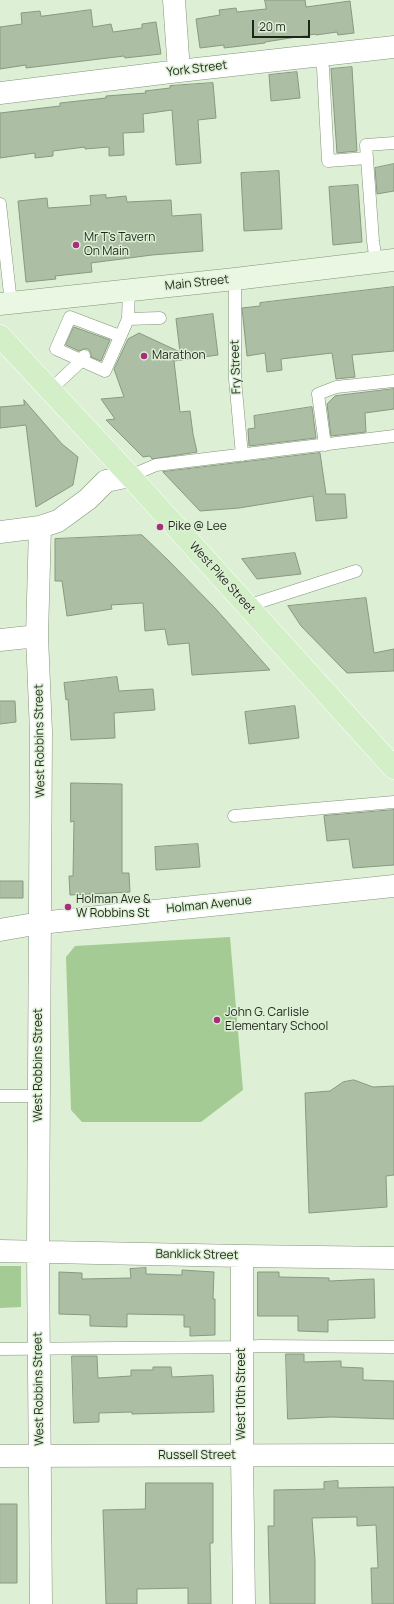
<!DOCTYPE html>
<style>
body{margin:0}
#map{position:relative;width:394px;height:1604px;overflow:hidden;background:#ddf0d5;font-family:Manrope,sans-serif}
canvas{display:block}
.scale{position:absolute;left:252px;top:20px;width:58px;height:18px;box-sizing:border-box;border:2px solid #1e251b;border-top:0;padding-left:5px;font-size:12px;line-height:14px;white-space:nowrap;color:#1e251b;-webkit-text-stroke:3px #ddf0d5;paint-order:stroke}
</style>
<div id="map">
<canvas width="394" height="1604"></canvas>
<div class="scale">20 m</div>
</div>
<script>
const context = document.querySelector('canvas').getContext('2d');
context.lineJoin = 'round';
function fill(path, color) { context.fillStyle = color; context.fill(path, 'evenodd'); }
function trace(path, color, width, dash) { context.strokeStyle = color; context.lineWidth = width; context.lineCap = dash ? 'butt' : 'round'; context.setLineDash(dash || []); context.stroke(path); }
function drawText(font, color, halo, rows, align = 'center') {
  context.font = font + ' Manrope,sans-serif'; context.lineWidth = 3; context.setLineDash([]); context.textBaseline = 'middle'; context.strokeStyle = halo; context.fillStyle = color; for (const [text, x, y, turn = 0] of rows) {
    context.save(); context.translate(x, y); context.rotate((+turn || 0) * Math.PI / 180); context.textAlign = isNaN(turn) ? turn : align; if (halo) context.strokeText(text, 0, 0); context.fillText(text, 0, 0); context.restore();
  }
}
fill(new Path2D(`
 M 230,937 L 243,1090 L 201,1122 L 82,1122 L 71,1110 L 66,957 L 75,946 Z
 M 0,1266 L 21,1266 L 21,1307 L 0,1308 Z`), '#a5cb94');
const building = new Path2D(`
 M 265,0 L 305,0 L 306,7 L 350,1 L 354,33 L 338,35 L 337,32 L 316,35 L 316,34 L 265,42 L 265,43 L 224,48 L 224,45 L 200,48 L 196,19 L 220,15 L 219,10 L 236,8 L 237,12 L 266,9 Z
 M 91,10 L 93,27 L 111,24 L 113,32 L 142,28 L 142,24 L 156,22 L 161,54 L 125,58 L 124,56 L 26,68 L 26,65 L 0,69 L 0,27 L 22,24 L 21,13 L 40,11 L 41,16 Z
 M 352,67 L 357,151 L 337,153 L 331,69 Z
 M 297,72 L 300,98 L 271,101 L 269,75 Z
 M 213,83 L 216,118 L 198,120 L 201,163 L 176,165 L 172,110 L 143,114 L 144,132 L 123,133 L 124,155 L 109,156 L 109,147 L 85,149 L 85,147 L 53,151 L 53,156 L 35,158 L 35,153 L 0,158 L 0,113 L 60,106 L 60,103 L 106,98 L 106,96 L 146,93 L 145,91 L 170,88 L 170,86 Z
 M 394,164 L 394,191 L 377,194 L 375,168 Z
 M 279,171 L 282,229 L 244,231 L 241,173 Z
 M 358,185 L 362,242 L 333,245 L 329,187 Z
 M 106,195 L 106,198 L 126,196 L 127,202 L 171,200 L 172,216 L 201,214 L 203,251 L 152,255 L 91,263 L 92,272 L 55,276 L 56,279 L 26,282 L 18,201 L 47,198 L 48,208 L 91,205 L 90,196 Z
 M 394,287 L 394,351 L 352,355 L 355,377 L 336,379 L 332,353 L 281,359 L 282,370 L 267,372 L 265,353 L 247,356 L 242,308 L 260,306 L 260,303 Z
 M 213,314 L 218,355 L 174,361 L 180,412 L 190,411 L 193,434 L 197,452 L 152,459 L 150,456 L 143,457 L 106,420 L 115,419 L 101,399 L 124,397 L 114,369 L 128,339 L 139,333 L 180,352 L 176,319 Z
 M 74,327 L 110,340 L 101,361 L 91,357 L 91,353 L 88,349 L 84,349 L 79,351 L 66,345 Z
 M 394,389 L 394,409 L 365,413 L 366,432 L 331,436 L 327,404 L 335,396 Z
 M 24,400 L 62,444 L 78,457 L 73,485 L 36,507 L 26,425 L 0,428 L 0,407 L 24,405 Z
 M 312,407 L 316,438 L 249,446 L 248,429 L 255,428 L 254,416 Z
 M 320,453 L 326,494 L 345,494 L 347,518 L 316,521 L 313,496 L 239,508 L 200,511 L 163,472 Z
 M 142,535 L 169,561 L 215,608 L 270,670 L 192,675 L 189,643 L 168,645 L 165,629 L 145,631 L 143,603 L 111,605 L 112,609 L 67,616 L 62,581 L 55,581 L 55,539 Z
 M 295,553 L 301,574 L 257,579 L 242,559 Z
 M 366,598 L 374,653 L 394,649 L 394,671 L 347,673 L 301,626 L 288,606 Z
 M 117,677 L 119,691 L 153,689 L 155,710 L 114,713 L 115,738 L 71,740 L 68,699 L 66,700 L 64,683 Z
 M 0,701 L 15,701 L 16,722 L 0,724 Z
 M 295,706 L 299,738 L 249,744 L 245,712 Z
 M 71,783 L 122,784 L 122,873 L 129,873 L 130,892 L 70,895 L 69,876 L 73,876 L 74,821 L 71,822 Z
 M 394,810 L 394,865 L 353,868 L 349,839 L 327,841 L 324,816 Z
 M 198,844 L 200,867 L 156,870 L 155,847 Z
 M 0,881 L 23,881 L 23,898 L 0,898 Z
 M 354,1080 L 373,1087 L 394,1086 L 394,1175 L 386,1176 L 387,1207 L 309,1213 L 305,1093 L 330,1091 L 343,1082 Z
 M 146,1268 L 146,1274 L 182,1275 L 182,1270 L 214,1272 L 213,1299 L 215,1299 L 215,1335 L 190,1336 L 190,1327 L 184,1327 L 184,1315 L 127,1314 L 127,1327 L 90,1326 L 90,1315 L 59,1314 L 59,1272 L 82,1273 L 82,1279 L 131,1278 L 130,1269 Z
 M 258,1272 L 279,1272 L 279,1277 L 329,1278 L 329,1281 L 374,1279 L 375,1318 L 328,1320 L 328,1332 L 298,1331 L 298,1316 L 258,1316 Z
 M 286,1354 L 304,1354 L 304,1362 L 341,1361 L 341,1367 L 363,1368 L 363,1380 L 394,1381 L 394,1419 L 331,1417 L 288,1419 Z
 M 72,1356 L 97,1356 L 98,1378 L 131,1376 L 131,1370 L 153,1370 L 153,1367 L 171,1367 L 172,1377 L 213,1375 L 214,1412 L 132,1414 L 132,1412 L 99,1413 L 99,1422 L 74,1423 Z
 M 338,1481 L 338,1488 L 394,1487 L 394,1604 L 372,1604 L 371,1568 L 378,1568 L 376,1525 L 357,1526 L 357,1517 L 312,1518 L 315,1560 L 315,1604 L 270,1604 L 268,1526 L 274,1526 L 274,1490 L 324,1489 L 324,1482 Z
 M 146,1483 L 213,1483 L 213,1543 L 210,1543 L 211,1604 L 188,1604 L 188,1588 L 137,1589 L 137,1604 L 106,1604 L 103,1510 L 145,1509 Z
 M 0,1504 L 17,1504 L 17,1583 L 0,1583 Z`);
fill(building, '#acbfa4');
trace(building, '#889980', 1);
const service = new Path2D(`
 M 319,55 L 323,68 L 328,161 L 367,158
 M 0,204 L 11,303
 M 376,262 L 373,241 L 366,145 L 394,143
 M 235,279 L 235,379 L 242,455
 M 128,319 L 160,318
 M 120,336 L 70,317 L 56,349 L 105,371 L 128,319 L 129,290
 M 50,390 L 81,361 L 84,356
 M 325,445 L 318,394 L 336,387 L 394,381
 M 130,476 L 156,465 L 394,436
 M 247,606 L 356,571
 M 234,816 L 394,802
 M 0,1096 L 39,1096
 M 0,1349 L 242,1347 L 260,1346 L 394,1347`);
const minor = new Path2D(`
 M 174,0 L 179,71
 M 0,93 L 179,71 L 394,47
 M 40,527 L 37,636 L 41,732 L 38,1252 L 41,1604
 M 0,532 L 40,527 L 58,521 L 88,499 L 106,481 L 130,476
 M 0,640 L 37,636
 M 0,930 L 40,923 L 394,886
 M 0,1251 L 242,1256 L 394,1258
 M 242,1256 L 242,1456 L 244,1604`);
const tertiary = new Path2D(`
 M 0,1456 L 394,1455`);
const secondary = new Path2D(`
 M 0,304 L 235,279 L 394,260`);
const primary = new Path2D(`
 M 0,336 L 130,476 L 394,768`);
trace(service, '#82947a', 13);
trace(minor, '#82947a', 23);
trace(tertiary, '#82947a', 23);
trace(secondary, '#82947a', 23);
trace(primary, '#fff', 23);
trace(service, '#fff', 12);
trace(minor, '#fff', 22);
trace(tertiary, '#fff', 22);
trace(secondary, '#e9f7e3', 22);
trace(primary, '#d3efc7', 22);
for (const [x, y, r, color] of [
 [76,245,4,"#aa2c7c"],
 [144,356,4,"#aa2c7c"],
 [160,527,4,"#aa2c7c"],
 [68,907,4,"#aa2c7c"],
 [217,1020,4,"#aa2c7c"]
]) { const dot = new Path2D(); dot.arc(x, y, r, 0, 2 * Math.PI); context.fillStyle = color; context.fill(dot); trace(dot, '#ddf0d5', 1.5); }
drawText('12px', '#1e251b', '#ddf0d5', [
 ["York Street",197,69,-7],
 ["Main Street",197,283,-6],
 ["Fry Street",236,367,-92],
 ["West Pike Street",222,578,48],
 ["West Robbins Street",40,741,-91],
 ["Holman Avenue",209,905,-6],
 ["West Robbins Street",39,1065,-90],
 ["Banklick Street",197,1255,1],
 ["West Robbins Street",39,1389,-91],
 ["West 10th Street",242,1394,-90],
 ["Russell Street",197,1456]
]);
drawText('12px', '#1e251b', '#ddf0d5', [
 ["Mr T's Tavern",84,238],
 ["On Main",84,252],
 ["Marathon",152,356],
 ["Pike @ Lee",168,527],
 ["Holman Ave &",76,900],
 ["W Robbins St",76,914],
 ["John G. Carlisle",225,1013],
 ["Elementary School",225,1027]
], 'left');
</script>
